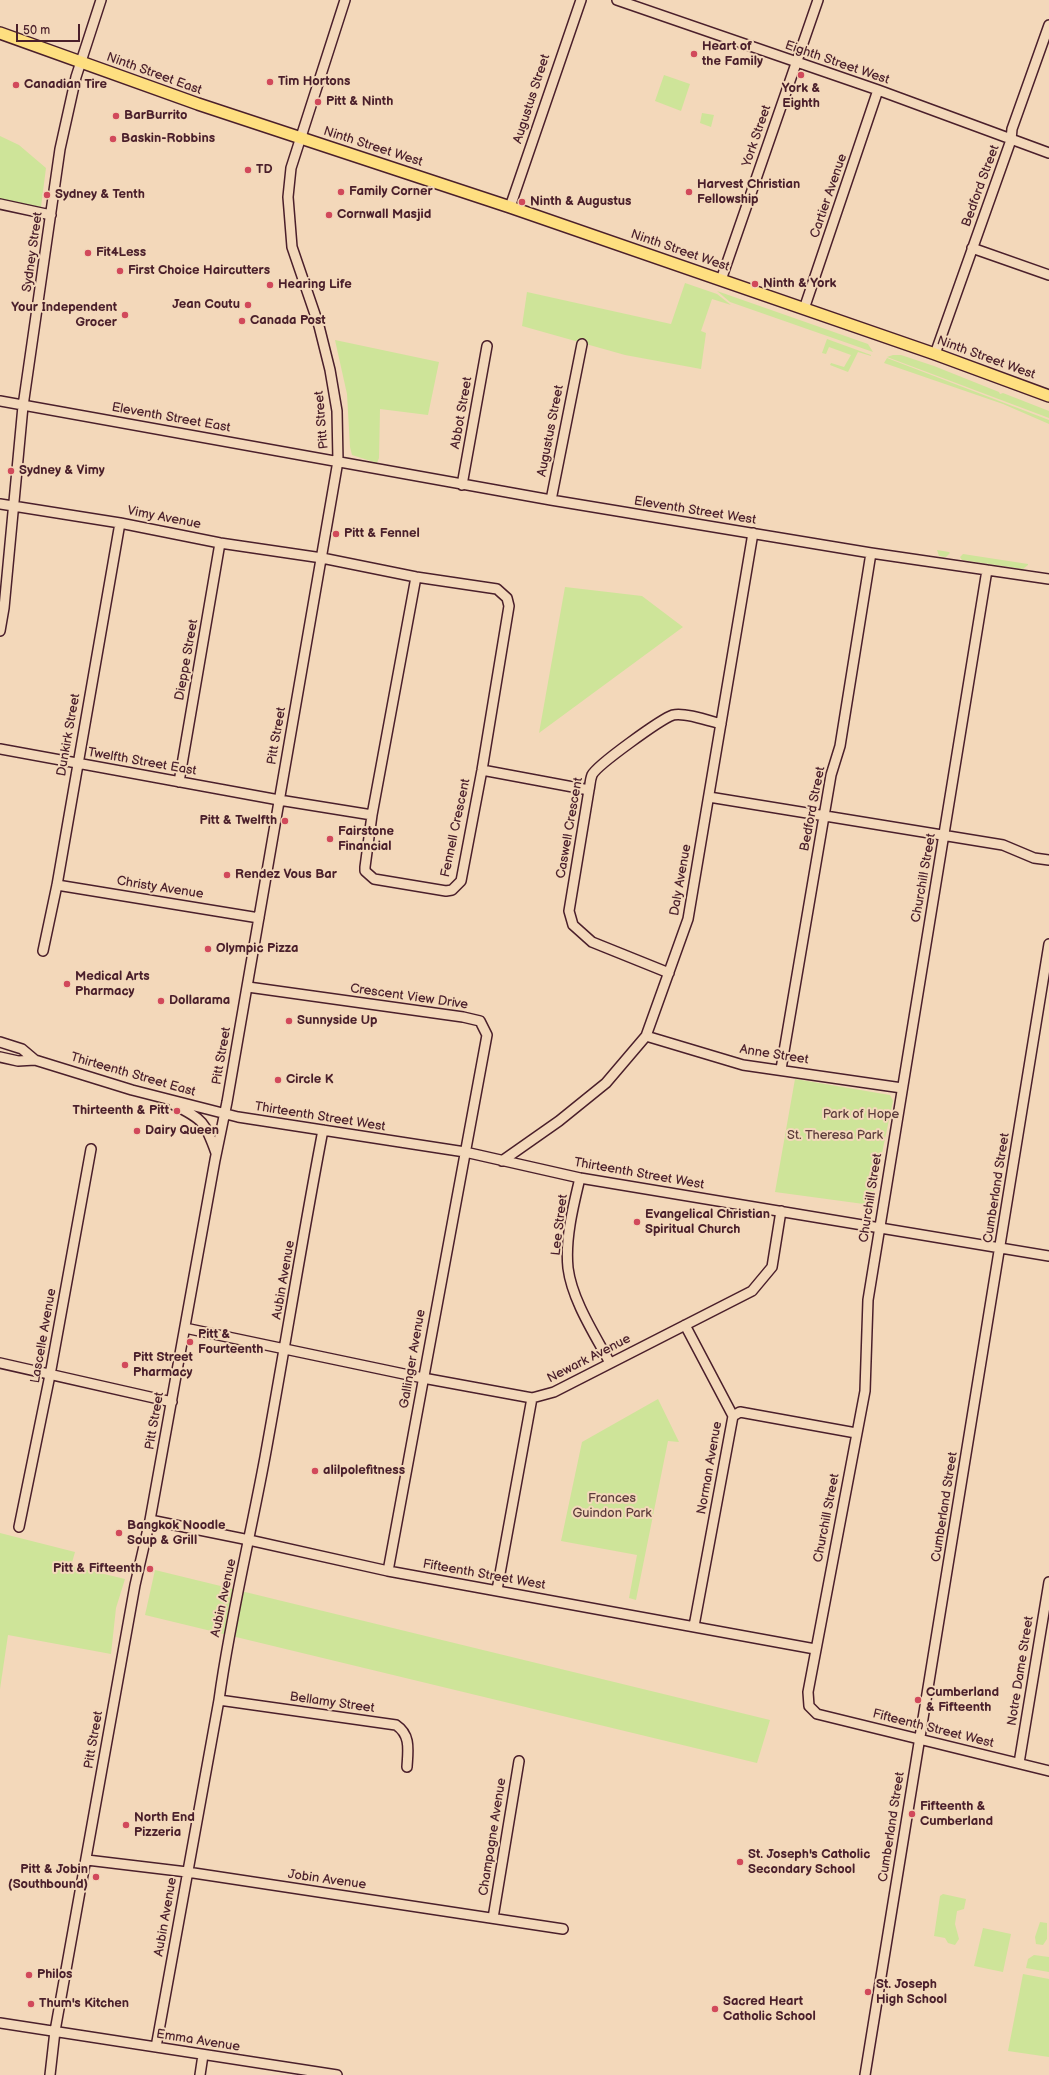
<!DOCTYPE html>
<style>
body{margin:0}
#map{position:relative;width:1049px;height:2075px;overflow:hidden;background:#f3d8ba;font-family:"Balsamiq Sans",sans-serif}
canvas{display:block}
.scale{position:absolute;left:16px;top:24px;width:64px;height:18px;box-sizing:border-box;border:2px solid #4a1f2b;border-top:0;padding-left:5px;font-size:12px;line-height:14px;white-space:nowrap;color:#4a1f2b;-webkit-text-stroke:3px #f3d8ba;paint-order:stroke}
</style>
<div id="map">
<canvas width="1049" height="2075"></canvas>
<div class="scale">50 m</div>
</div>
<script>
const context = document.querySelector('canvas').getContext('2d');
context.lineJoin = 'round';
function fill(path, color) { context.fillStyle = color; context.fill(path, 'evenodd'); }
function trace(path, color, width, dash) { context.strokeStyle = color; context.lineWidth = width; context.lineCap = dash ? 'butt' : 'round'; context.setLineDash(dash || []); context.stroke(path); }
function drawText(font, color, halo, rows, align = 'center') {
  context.font = font + ' "Balsamiq Sans",sans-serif'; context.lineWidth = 4; context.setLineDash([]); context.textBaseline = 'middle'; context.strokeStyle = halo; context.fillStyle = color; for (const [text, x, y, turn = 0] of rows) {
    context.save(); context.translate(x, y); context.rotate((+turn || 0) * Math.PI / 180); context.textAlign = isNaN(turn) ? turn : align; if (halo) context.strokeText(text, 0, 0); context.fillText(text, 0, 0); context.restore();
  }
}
fill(new Path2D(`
 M 664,75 L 690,84 L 681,111 L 655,101 Z
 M 702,113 L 714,115 L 711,127 L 700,123 Z
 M 0,136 L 19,145 L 46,168 L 41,207 L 0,200 Z
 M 685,283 L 717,294 L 731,305 L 712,299 L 701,331 L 706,333 L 701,369 L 625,355 L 522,326 L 527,292 L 671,324 Z
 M 717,291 L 868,344 L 873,352 L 730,302 Z
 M 827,339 L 871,355 L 871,356 L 858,352 L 848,372 L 830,365 L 831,363 L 844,367 L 851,355 L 829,347 L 826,354 L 822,353 Z
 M 335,340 L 439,362 L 428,415 L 380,409 L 379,458 L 377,463 L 352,455 L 350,447 L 347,394 Z
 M 893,355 L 901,355 L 934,366 L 999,392 L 1000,394 L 1003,393 L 1049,411 L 1049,418 L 887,357 Z
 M 887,358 L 1049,420 L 1049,424 L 1003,404 L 884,363 Z
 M 937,550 L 949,552 L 950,553 L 946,557 L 939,556 Z
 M 963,554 L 1028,564 L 1028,565 L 1023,569 L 962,560 L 960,557 Z
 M 565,587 L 642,596 L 683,627 L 539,733 Z
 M 795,1079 L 890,1095 L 893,1101 L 871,1205 L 775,1192 Z
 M 658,1399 L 679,1442 L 668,1441 L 636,1600 L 629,1598 L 637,1555 L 561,1541 L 582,1442 Z
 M 0,1533 L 75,1552 L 71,1566 L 125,1579 L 116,1608 L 111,1654 L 8,1635 L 0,1689 Z
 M 155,1570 L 770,1720 L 757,1763 L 145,1615 Z
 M 943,1894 L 966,1899 L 964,1909 L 957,1911 L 955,1924 L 959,1939 L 955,1945 L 948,1943 L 945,1938 L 934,1936 L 940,1896 Z
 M 1040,1922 L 1047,1923 L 1047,1939 L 1043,1945 L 1036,1944 L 1035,1937 Z
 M 983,1928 L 1011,1934 L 1003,1972 L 974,1966 Z
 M 1034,1955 L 1049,1957 L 1049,1972 L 1026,1968 L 1028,1959 Z
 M 1023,1974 L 1049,1979 L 1049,2057 L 1008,2051 Z`), '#cee499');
const minor = new Path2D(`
 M 617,0 L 878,90 L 1049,153
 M 0,204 L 51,215
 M 510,207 L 581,0
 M 972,248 L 1049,275
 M 721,280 L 818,0
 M 804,309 L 878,90
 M 935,354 L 1011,140 L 1012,129 L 1049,25
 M 0,401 L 551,500 L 871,553 L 1049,579
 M 462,485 L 487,346
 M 551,500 L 582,344
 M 0,504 L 120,523 L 220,543 L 322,558 L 416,577 L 497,589 L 507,598 L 509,606 L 482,770 L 461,881 L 452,890 L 446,891 L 374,879 L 365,871 L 365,867 L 372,815 L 416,577
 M 987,570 L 868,1300 L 865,1391 L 808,1692 L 809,1706 L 817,1714 L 1049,1771
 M 0,631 L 4,608 L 23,406 L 60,149 L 76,77 L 101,0
 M 0,749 L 279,800 L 372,815
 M 482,770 L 589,790
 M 179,782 L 220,543
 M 709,797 L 1003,845 L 1034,858 L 1049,860
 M 57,885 L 259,918
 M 43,951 L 57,885 L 120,523
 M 669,973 L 592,942 L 573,925 L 569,911 L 589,790 C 590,786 590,780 592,775 C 597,765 661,719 673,715 C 684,712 710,721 721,724
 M 248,987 L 463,1017 L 480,1021 L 487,1035 L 388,1571
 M 646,1036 L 743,1065 L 902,1088
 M 0,1042 L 22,1049 L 35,1060
 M 0,1057 L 18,1061 L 35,1060 L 132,1090 L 238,1117 L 465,1152 L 580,1178 L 1049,1256
 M 781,1069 L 831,775 L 840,746 L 871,553
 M 174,1105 C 203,1119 205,1122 216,1153
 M 502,1161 L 559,1121 L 606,1083 L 646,1036 L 688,919 L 753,533
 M 580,1178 C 573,1207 565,1239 568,1268 C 572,1300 595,1335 610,1363
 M 685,1325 L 733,1416 L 694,1626
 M 185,1328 L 423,1378 L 532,1398
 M 0,1363 L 172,1402
 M 733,1416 L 740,1412 L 856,1433
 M 150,1520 L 249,1540 L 388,1571 L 815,1649
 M 19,1527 L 50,1375 L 91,1149
 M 497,1590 L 532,1398 L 554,1392 L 752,1291 L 772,1267 L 781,1211
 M 219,1700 L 396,1725 C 411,1735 408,1750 407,1767
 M 1019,1763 L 1049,1582
 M 87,1860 L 187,1872 L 563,1929
 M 493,1918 L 519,1761
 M 0,2023 L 337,2075
 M 156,2047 L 219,1700 C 230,1619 250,1538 265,1457 C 285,1348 302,1239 323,1130
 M 50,2075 L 55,2031 L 135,1585 L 150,1520 L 215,1160 L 227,1102 L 338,461 L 337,411 L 330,370 L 319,326 L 292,247 L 288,197 L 291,168 L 345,0
 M 200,2075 L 203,2055
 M 865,2075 L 1049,944`);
const major = new Path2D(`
 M 0,33 L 198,104 L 510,207 L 935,354 L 1049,396`);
trace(minor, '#4a1f2b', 12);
trace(major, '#4a1f2b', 14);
trace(minor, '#f3d8ba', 9);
trace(major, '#fedf80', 11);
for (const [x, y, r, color] of [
 [694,54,4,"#d1495b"],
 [801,75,4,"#d1495b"],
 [270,82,4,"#d1495b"],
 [16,85,4,"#d1495b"],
 [318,102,4,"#d1495b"],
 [116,116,4,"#d1495b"],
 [113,139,4,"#d1495b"],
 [248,170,4,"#d1495b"],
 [341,192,4,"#d1495b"],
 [689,192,4,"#d1495b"],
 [47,195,4,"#d1495b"],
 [522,202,4,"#d1495b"],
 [329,215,4,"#d1495b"],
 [88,253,4,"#d1495b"],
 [120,271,4,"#d1495b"],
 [755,284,4,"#d1495b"],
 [270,285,4,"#d1495b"],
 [248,305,4,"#d1495b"],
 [125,315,4,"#d1495b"],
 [242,321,4,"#d1495b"],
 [11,471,4,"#d1495b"],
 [336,534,4,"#d1495b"],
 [285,821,4,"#d1495b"],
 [330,839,4,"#d1495b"],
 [227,875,4,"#d1495b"],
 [208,949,4,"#d1495b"],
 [67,984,4,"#d1495b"],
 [161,1001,4,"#d1495b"],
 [289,1021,4,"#d1495b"],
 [278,1080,4,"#d1495b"],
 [177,1111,4,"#d1495b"],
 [137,1131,4,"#d1495b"],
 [637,1222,4,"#d1495b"],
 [190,1342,4,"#d1495b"],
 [125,1365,4,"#d1495b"],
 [315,1471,4,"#d1495b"],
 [119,1533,4,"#d1495b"],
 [150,1569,4,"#d1495b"],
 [918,1700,4,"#d1495b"],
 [912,1814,4,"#d1495b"],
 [126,1825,4,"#d1495b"],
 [740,1862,4,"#d1495b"],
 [96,1877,4,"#d1495b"],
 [29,1975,4,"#d1495b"],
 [868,1992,4,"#d1495b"],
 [31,2004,4,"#d1495b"],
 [715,2009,4,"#d1495b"]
]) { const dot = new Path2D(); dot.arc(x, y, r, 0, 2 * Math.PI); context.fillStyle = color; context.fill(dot); trace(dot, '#f3d8ba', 1.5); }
drawText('bold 13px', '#4a1f2b', '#f3d8ba', [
 ["Heart of",702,47],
 ["the Family",702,62],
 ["Tim Hortons",278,82],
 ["Canadian Tire",24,85],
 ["York &",801,89,"center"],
 ["Eighth",801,104,"center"],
 ["Pitt & Ninth",326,102],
 ["BarBurrito",124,116],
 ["Baskin-Robbins",121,139],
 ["TD",256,170],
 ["Harvest Christian",697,185],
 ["Fellowship",697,200],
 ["Family Corner",349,192],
 ["Sydney & Tenth",55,195],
 ["Ninth & Augustus",530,202],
 ["Cornwall Masjid",337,215],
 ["Fit4Less",96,253],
 ["First Choice Haircutters",128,271],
 ["Ninth & York",763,284],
 ["Hearing Life",278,285],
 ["Jean Coutu",240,305,"right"],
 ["Your Independent",117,308,"right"],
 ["Grocer",117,323,"right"],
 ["Canada Post",250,321],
 ["Sydney & Vimy",19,471],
 ["Pitt & Fennel",344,534],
 ["Pitt & Twelfth",277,821,"right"],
 ["Fairstone",338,832],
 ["Financial",338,847],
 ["Rendez Vous Bar",235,875],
 ["Olympic Pizza",216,949],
 ["Medical Arts",75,977],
 ["Pharmacy",75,992],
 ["Dollarama",169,1001],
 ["Sunnyside Up",297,1021],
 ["Circle K",286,1080],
 ["Thirteenth & Pitt",169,1111,"right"],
 ["Dairy Queen",145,1131],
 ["Evangelical Christian",645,1215],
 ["Spiritual Church",645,1230],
 ["Pitt &",198,1335],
 ["Fourteenth",198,1350],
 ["Pitt Street",133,1358],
 ["Pharmacy",133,1373],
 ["alilpolefitness",323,1471],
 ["Bangkok Noodle",127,1526],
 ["Soup & Grill",127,1541],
 ["Pitt & Fifteenth",142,1569,"right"],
 ["Cumberland",926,1693],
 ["& Fifteenth",926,1708],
 ["Fifteenth &",920,1807],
 ["Cumberland",920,1822],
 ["North End",134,1818],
 ["Pizzeria",134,1833],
 ["St. Joseph's Catholic",748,1855],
 ["Secondary School",748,1870],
 ["Pitt & Jobin",88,1870,"right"],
 ["(Southbound)",88,1885,"right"],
 ["Philos",37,1975],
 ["St. Joseph",876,1985],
 ["High School",876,2000],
 ["Sacred Heart",723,2002],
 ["Catholic School",723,2017],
 ["Thum's Kitchen",39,2004]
], 'left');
drawText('13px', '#4a1f2b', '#f3d8ba', [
 ["Eighth Street West",837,63,19],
 ["Ninth Street East",154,74,20],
 ["Augustus Street",532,99,-72],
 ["York Street",757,136,-71],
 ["Ninth Street West",373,147,18],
 ["Bedford Street",981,186,-70],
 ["Cartier Avenue",829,196,-71],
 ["Ninth Street West",680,251,19],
 ["Sydney Street",33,252,-82],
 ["Ninth Street West",986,358,20],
 ["Abbot Street",462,413,-80],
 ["Eleventh Street East",171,418,10],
 ["Pitt Street",322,420,-95],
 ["Augustus Street",551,431,-79],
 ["Eleventh Street West",695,511,9],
 ["Vimy Avenue",164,518,11],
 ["Dieppe Street",187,660,-80],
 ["Dunkirk Street",69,735,-80],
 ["Pitt Street",277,736,-80],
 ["Twelfth Street East",142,762,10],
 ["Bedford Street",813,809,-79],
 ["Fennell Crescent",456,828,-78],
 ["Caswell Crescent",570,828,-80],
 ["Churchill Street",924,878,-80],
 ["Daly Avenue",681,880,-80],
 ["Christy Avenue",160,888,9],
 ["Crescent View Drive",409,997,8],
 ["Anne Street",774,1055,9],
 ["Pitt Street",222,1056,-80],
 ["Thirteenth Street East",133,1075,16],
 ["Thirteenth Street West",320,1117,9],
 ["Thirteenth Street West",639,1174,10],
 ["Cumberland Street",997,1188,-81],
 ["Churchill Street",871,1198,-81],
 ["Lee Street",560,1225,-83],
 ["Aubin Avenue",284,1280,-80],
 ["Lascelle Avenue",44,1336,-80],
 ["Gallinger Avenue",413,1359,-80],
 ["Newark Avenue",589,1359,-27],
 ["Pitt Street",155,1421,-80],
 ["Norman Avenue",710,1468,-80],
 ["Cumberland Street",945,1507,-81],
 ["Churchill Street",827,1518,-79],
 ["Fifteenth Street West",484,1575,10],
 ["Aubin Avenue",224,1598,-78],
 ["Notre Dame Street",1021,1671,-81],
 ["Bellamy Street",332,1703,8],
 ["Fifteenth Street West",933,1729,14],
 ["Pitt Street",94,1740,-80],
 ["Cumberland Street",892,1827,-81],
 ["Champagne Avenue",493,1837,-81],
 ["Jobin Avenue",327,1880,8],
 ["Aubin Avenue",166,1917,-80],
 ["Emma Avenue",198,2041,9]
]);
drawText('13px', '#5e3d3c', '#f3d8ba', [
 ["Park of Hope",861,1115],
 ["St. Theresa Park",835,1136],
 ["Frances",612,1499],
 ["Guindon Park",612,1514]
]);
</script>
